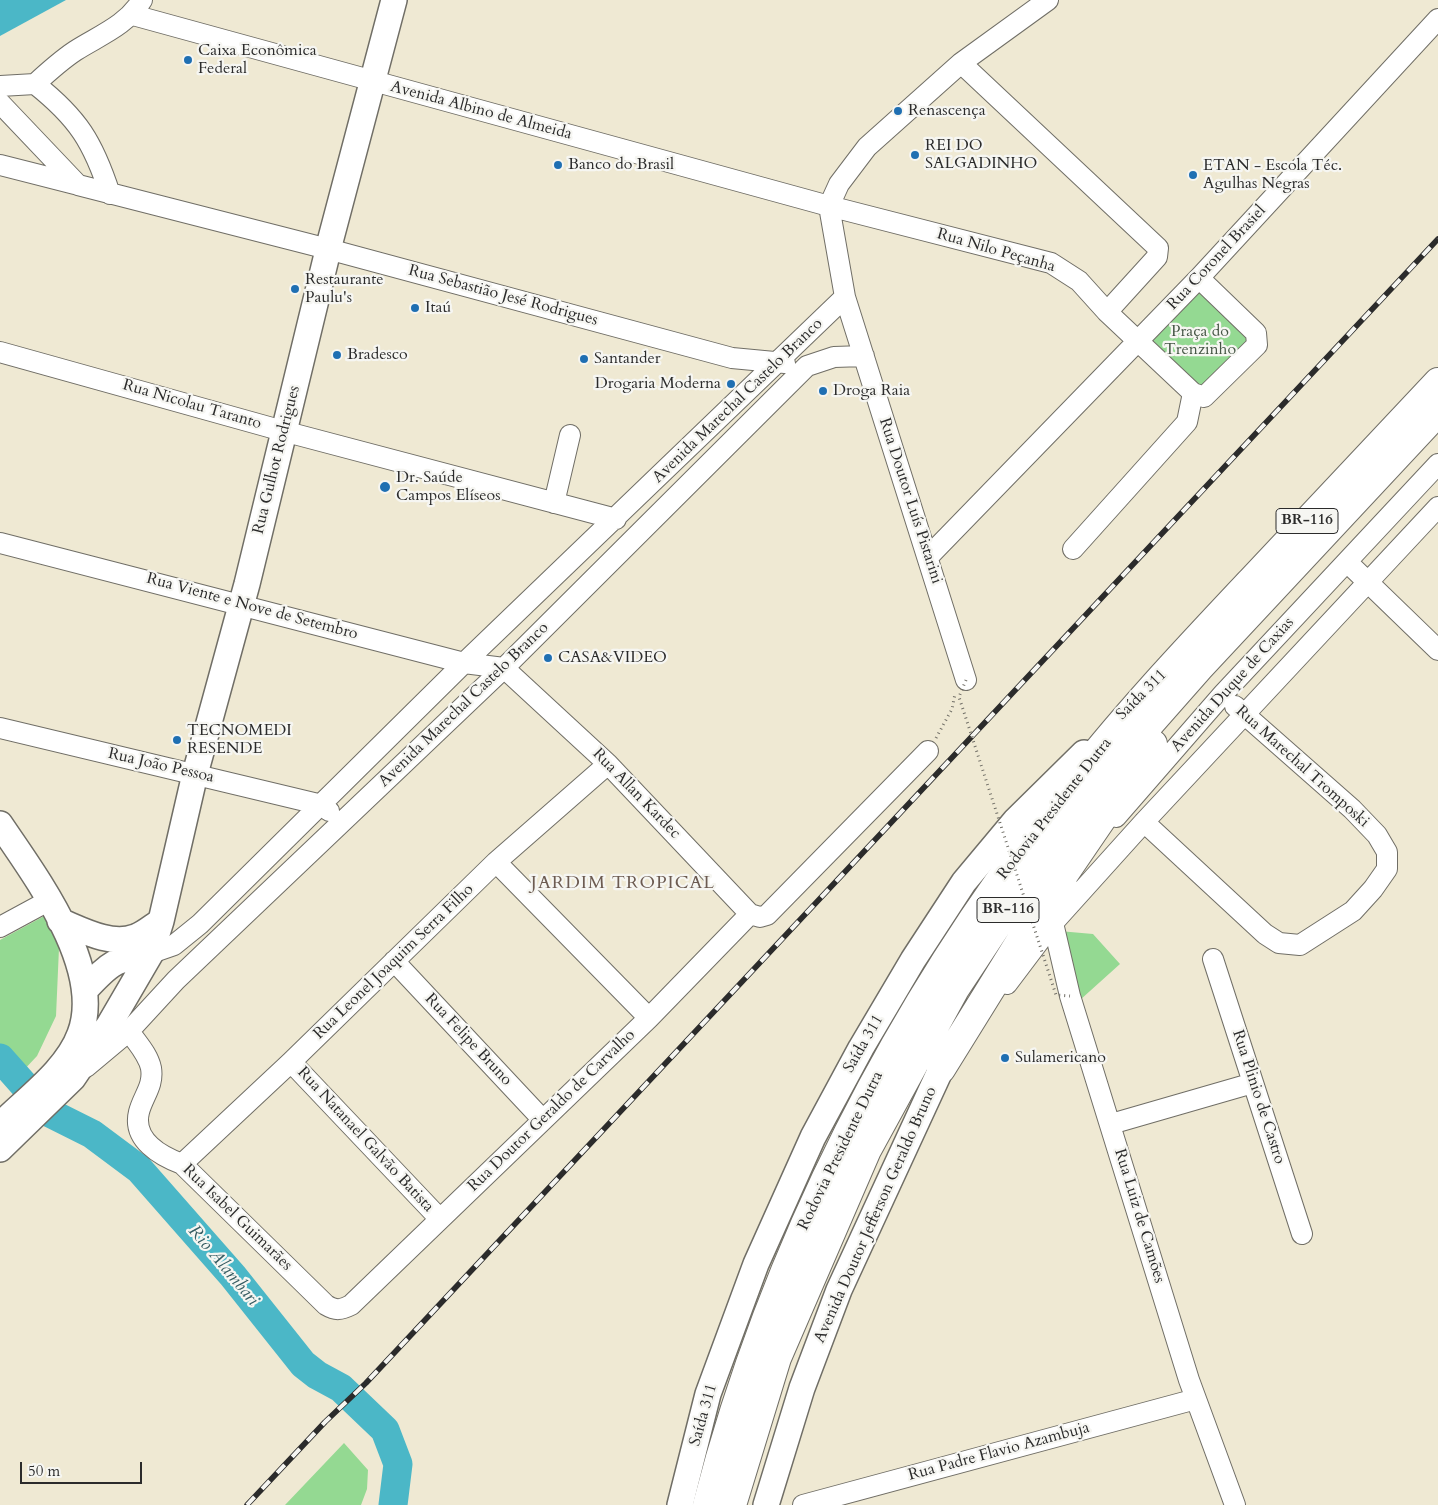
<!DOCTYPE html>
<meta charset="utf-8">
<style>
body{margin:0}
#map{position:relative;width:1438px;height:1505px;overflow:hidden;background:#efe9d3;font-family:Cardo,serif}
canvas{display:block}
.scale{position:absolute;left:20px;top:1462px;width:122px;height:22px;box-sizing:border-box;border:2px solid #2b2b2b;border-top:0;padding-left:6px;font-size:15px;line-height:18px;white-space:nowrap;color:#2b2b2b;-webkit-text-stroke:4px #f6f6f2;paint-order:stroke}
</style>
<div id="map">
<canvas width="1438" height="1505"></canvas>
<div class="scale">50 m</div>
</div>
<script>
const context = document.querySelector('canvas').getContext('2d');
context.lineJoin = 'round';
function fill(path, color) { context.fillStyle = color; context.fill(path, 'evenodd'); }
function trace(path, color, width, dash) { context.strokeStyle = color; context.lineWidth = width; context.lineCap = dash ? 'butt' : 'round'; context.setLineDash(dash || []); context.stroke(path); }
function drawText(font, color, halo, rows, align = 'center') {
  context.font = font + ' Cardo,serif'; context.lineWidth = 4.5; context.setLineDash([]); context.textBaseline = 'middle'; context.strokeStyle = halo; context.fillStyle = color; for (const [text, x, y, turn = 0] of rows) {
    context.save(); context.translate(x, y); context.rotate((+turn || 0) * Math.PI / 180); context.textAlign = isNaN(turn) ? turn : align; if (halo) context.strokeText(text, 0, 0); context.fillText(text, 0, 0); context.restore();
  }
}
fill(new Path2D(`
 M 1200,288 L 1255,340 L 1202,394 L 1145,341 Z
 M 46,915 L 59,948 L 56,1016 L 37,1056 L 22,1072 L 0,1046 L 0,940 Z
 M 1059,931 L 1093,934 L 1120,964 L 1080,1000 Z
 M 344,1443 L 368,1470 L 367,1489 L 361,1505 L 285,1505 Z`), '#94d992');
fill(new Path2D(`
 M 0,0 L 66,0 L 0,36 Z`), '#4bb7c7');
trace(new Path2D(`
 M 0,1058 L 48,1112 L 92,1134 L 139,1169 L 233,1276 L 303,1364 L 317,1375 L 341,1388 L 385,1430 L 398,1464 L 393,1505`), '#4bb7c7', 29);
const minor = new Path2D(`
 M 133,15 L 829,206 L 1051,263 L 1079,281 L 1107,312 L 1193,393 L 1204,397 L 1257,345 L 1256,333 L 1199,278
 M 961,63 L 1158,248 L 1157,257 L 1107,312
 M 35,84 C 48,72 60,61 75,51 C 100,35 126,26 142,0
 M 0,86 L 35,84 C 78,118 93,142 110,194
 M 0,103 L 78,185 L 328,249 L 732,358 L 785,363
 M 0,165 L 75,184
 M 829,206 L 845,297 L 966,680
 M 829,206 L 839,184 L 867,147 L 961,63 L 1048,0
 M 0,352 L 283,431 L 616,519
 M 554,503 L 570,435
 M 0,543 L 464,663 L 504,668 L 608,764 L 750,914 L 760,917 L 767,915 L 928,751
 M 1073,549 L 1187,422 L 1193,393
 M 928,557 L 1199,278 L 1438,19
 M 1347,562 L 1438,650
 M 0,728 L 322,805 L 329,811
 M 1116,817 L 1223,694 L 1438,464
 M 1144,822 L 1265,934 L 1279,943 L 1300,945 L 1353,911 L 1373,889 L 1387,869 L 1387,852 L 1377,835 L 1352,809 L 1235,706
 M 496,862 L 649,1018
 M 1067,885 L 1059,899 L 1053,923 L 1070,996 L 1189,1380 L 1235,1505
 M 0,927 L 50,900
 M 151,953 L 174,945 L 200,924 L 464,663 L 845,297
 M 1213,959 L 1302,1234
 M 394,961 L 542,1119
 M 1007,984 L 1053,923 L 1144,822 L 1438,507
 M 129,1031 C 137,1043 148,1054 151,1068 C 154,1086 143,1096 139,1112 C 132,1140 161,1156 182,1164 L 326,1305 C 336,1311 341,1310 351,1305 L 649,1018 L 750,914
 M 291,1062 L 439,1218
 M 86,1067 L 129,1031 L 176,980 L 504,668 L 807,366 L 834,357 L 864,356
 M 1111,1124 L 1253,1083
 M 182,1164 L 291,1062 L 496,862 L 608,764
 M 803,1505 L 1196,1399`);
const major = new Path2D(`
 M 0,824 C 35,876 105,968 80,1034 C 67,1070 27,1098 0,1125
 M 60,921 C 82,930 111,946 135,937 C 144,934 153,926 161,921
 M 86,989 C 111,962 114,960 151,953
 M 0,1149 L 73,1078 L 109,1025 L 151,953 L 161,921 L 195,774 L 247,584 L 331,238 L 394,0
 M 680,1505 L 708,1394 L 756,1264 L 813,1137 L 861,1048 L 913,960 L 964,882 L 1015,821 L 1084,753
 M 766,1505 L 802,1388 L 839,1290 L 941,1069`);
const highway = new Path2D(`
 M 941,1069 L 1039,911 L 1153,744
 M 707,1505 C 774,1247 898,1006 1062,796 C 1120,720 1186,650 1251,581 C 1313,515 1376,448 1438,382
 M 732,1505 L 777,1358 L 867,1150 L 955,989 L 1037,865 L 1117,761 L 1199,668 L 1438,412`);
trace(minor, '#706e66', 22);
trace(major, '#706e66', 28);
trace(highway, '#706e66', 30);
trace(new Path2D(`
 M 936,738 L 952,709 L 955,694`), '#706e66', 3, [1, 4]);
trace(minor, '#fff', 20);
trace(major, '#fff', 25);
trace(highway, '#fff', 28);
const rail = new Path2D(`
 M 247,1505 L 325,1422 L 366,1383 L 1438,239`);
trace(rail, '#2b2b2b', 5.5);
trace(rail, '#f6f6f2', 4, [11]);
trace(new Path2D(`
 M 966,680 L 959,697 L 1056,995 L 1070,996`), '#706e66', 3, [1, 4]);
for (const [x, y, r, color] of [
 [188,60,5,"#1f6fb2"],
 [898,111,5,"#1f6fb2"],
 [915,155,5,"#1f6fb2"],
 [558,165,5,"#1f6fb2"],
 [1193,175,5,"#1f6fb2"],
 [295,289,5,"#1f6fb2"],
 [415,308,5,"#1f6fb2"],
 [337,355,5,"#1f6fb2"],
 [584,359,5,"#1f6fb2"],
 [731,384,5,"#1f6fb2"],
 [823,391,5,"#1f6fb2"],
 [385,487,6,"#1f6fb2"],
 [548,658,5,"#1f6fb2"],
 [177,740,5,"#1f6fb2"],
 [1005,1058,5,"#1f6fb2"]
]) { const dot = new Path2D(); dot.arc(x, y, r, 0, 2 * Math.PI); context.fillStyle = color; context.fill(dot); trace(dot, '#f6f6f2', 2); }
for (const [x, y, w] of [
 [1307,521,62],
 [1008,910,62]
]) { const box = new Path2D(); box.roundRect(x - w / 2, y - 12.5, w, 25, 4); context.fillStyle = '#f6f6f2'; context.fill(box); trace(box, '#2b2b2b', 1); }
drawText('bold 15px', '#2b2b2b', null, [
 ["BR-116",1307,521],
 ["BR-116",1008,910]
]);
drawText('16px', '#2b2b2b', '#f6f6f2', [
 ["Caixa Econômica",198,51],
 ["Federal",198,69],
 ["Renascença",908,111],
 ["REI DO",925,146],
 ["SALGADINHO",925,164],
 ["Banco do Brasil",568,165],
 ["ETAN - Escola Téc.",1203,166],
 ["Agulhas Negras",1203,184],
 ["Restaurante",305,280],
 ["Paulu's",305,298],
 ["Itaú",425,308],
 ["Bradesco",347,355],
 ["Santander",594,359],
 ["Drogaria Moderna",721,384,"right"],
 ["Droga Raia",833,391],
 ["Dr. Saúde",396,478],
 ["Campos Elíseos",396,496],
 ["CASA&VIDEO",558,658],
 ["TECNOMEDI",187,731],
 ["RESENDE",187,749],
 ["Sulamericano",1015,1058]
], 'left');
drawText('16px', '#2b2b2b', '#f6f6f2', [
 ["Avenida Albino de Almeida",481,111,15],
 ["Rua Nilo Peçanha",996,251,16],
 ["Rua Coronel Brasiel",1217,258,-47],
 ["Rua Sebastião Jesé Rodrigues",503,296,15],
 ["Avenida Marechal Castelo Branco",738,401,-44],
 ["Rua Nicolau Taranto",192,405,16],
 ["Rua Gulhot Rodrigues",277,460,-76],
 ["Rua Doutor Luís Pistarini",910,501,72],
 ["Rua Viente e Nove de Setembro",252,607,15],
 ["Avenida Duque de Caxias",1233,685,-48],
 ["Saída 311",1142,695,-45],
 ["Avenida Marechal Castelo Branco",464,705,-44],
 ["Rua João Pessoa",161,766,13],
 ["Rua Marechal Tromposki",1302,767,42],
 ["Rua Allan Kardec",636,794,46],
 ["Rodovia Presidente Dutra",1055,809,-52],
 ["Rua Leonel Joaquim Serra Filho",394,962,-44],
 ["Rua Felipe Bruno",468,1040,47],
 ["Saída 311",864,1044,-60],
 ["Rua Plinio de Castro",1258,1097,72],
 ["Rua Doutor Geraldo de Carvalho",552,1111,-44],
 ["Rua Natanael Galvão Batista",365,1140,47],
 ["Rodovia Presidente Dutra",841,1151,-64],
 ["Avenida Doutor Jefferson Geraldo Bruno",876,1215,-66],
 ["Rua Luiz de Camões",1139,1216,73],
 ["Rua Isabel Guimarães",237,1218,44],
 ["Saída 311",704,1415,-74],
 ["Rua Padre Flavio Azambuja",999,1452,-15]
]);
drawText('16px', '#455645', '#f6f6f2', [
 ["Praça do",1200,332],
 ["Trenzinho",1200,350]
]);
context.letterSpacing = '1px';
drawText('18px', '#6c5b51', '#f6f6f2', [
 ["JARDIM TROPICAL",623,884]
]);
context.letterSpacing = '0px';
drawText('italic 18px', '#365c62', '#f6f6f2', [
 ["Rio Alambari",223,1266,50]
]);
</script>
